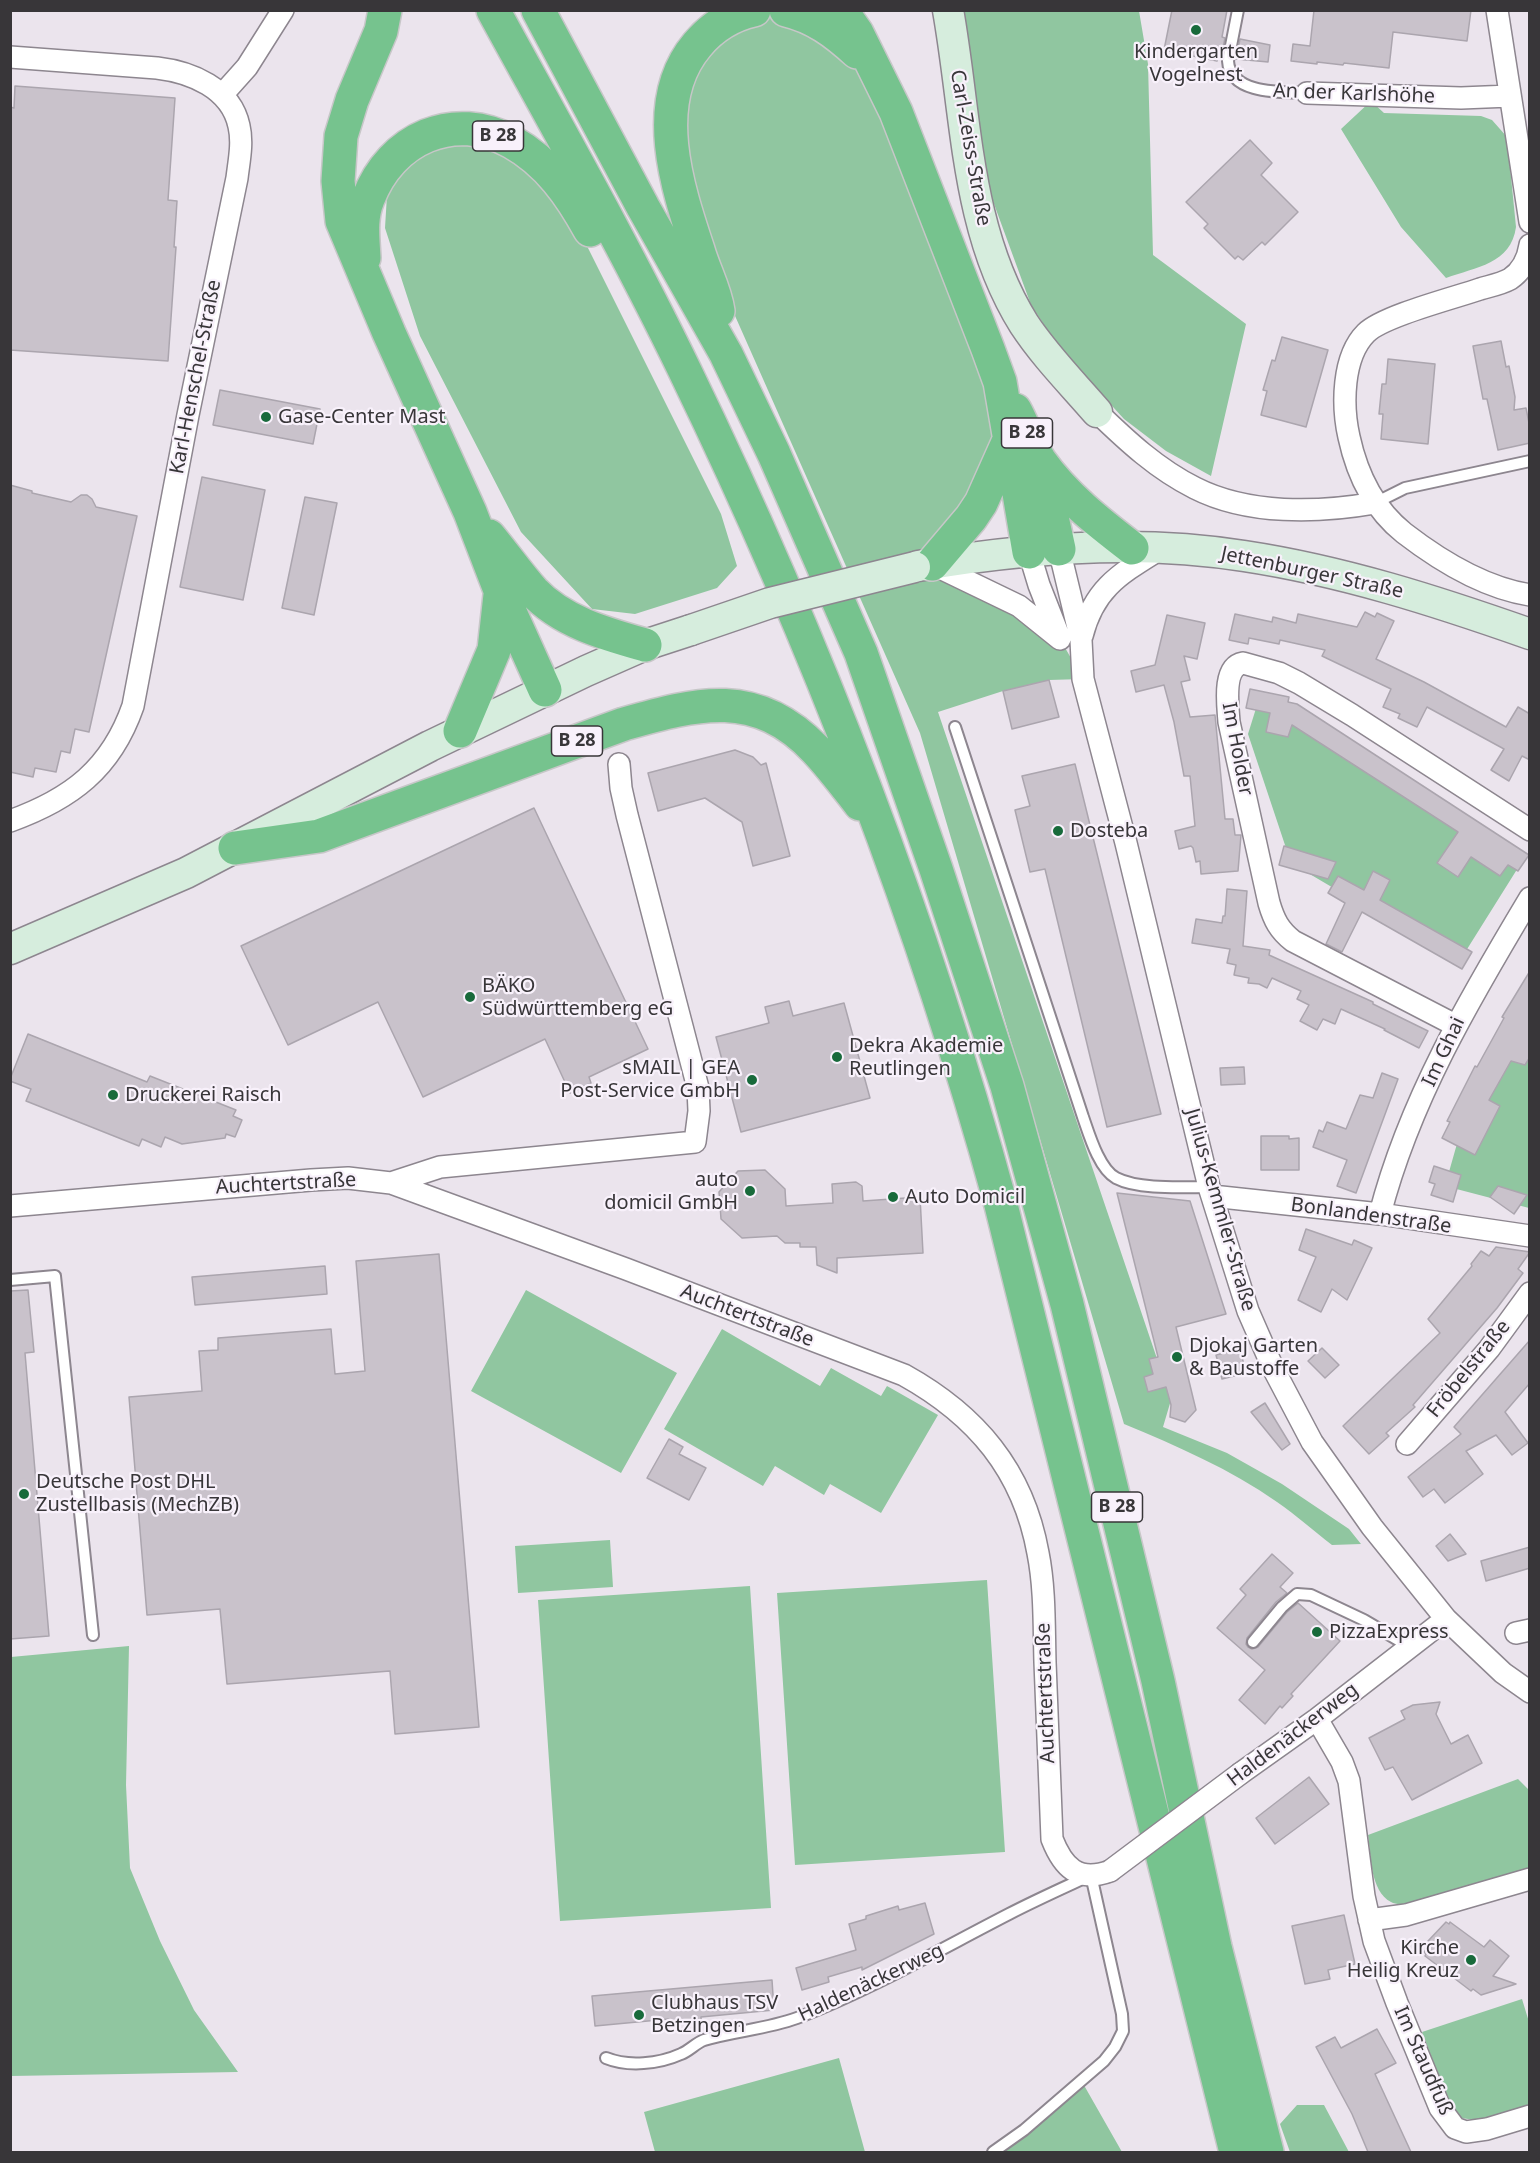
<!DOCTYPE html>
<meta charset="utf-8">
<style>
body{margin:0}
#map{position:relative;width:1540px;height:2163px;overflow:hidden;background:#ebe4ed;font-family:"Noto Sans",sans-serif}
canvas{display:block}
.frame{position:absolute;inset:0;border:12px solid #383639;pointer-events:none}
</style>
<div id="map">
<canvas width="1540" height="2163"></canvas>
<div class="frame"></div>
</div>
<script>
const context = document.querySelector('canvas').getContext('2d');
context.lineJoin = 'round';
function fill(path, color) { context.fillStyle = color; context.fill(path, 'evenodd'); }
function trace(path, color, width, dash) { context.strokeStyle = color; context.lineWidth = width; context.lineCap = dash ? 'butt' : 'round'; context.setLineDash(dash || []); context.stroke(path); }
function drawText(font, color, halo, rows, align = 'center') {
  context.font = font + ' "Noto Sans",sans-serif'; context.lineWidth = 4.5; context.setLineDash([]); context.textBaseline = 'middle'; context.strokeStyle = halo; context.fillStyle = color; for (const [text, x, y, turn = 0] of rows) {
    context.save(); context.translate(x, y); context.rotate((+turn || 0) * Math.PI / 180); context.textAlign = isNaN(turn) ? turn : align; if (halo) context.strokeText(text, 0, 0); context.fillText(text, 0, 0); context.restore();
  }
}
fill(new Path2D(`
 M 754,11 L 786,11 L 878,72 L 1010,438 L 933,564 L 1060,639 L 1083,679 L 1049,680 L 1003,691 L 938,712 L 1171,1400 L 1163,1427 L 1227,1453 L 1282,1484 L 1349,1529 L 1361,1544 L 1332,1545 C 1314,1531 1296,1515 1277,1502 C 1230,1469 1177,1446 1124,1424 L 920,733 L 681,194 L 673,93 L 734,16 Z
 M 956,11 L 1139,11 L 1148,64 L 1153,255 L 1246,324 L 1211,476 L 1166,451 L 1124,419 L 1060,349 L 1031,305 L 990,193 Z
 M 1371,101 L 1384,113 L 1481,116 L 1492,120 L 1507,137 L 1516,227 C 1511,264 1476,267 1446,278 L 1401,227 L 1341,129 Z
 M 456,142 L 518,154 L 574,220 L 721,514 L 737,566 L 717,588 L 635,614 L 592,609 L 521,532 L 420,336 L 385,228 L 387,195 L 414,157 Z
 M 1258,702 L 1521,863 L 1459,962 L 1291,863 L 1248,734 Z
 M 1529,995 L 1529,1208 L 1445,1186 L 1466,1112 Z
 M 526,1290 L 677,1373 L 621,1473 L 471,1391 Z
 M 722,1329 L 820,1386 L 831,1368 L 881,1396 L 887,1386 L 938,1415 L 881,1513 L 830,1484 L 824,1495 L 775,1466 L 763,1486 L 664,1429 Z
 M 610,1540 L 613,1587 L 518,1593 L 515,1546 Z
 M 987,1580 L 1005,1852 L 795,1865 L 777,1593 Z
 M 750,1586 L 771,1908 L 560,1921 L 538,1600 Z
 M 129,1646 L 126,1785 L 130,1868 L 160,1941 L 194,2010 L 238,2072 L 11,2076 L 11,1657 Z
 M 1518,1779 L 1529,1790 L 1529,1870 L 1410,1905 C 1404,1904 1396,1905 1391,1902 C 1370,1891 1371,1855 1368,1835 Z
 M 1522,1999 L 1529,2022 L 1529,2107 L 1482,2121 L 1461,2118 L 1447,2098 L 1422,2032 Z
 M 839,2058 L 865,2152 L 655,2152 L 644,2112 Z
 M 1081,2080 L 1122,2152 L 993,2152 Z
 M 1297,2105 L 1324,2105 L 1349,2152 L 1290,2152 L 1280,2124 Z`), '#90c6a0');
const building = new Path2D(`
 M 1172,10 L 1227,10 L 1222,37 L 1225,38 L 1221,57 L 1218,57 L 1217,61 L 1164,50 Z
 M 1314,10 L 1471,10 L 1467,41 L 1393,32 L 1389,68 L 1344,63 L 1343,65 L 1317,62 L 1317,64 L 1291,61 L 1293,44 L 1310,46 Z
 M 1240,39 L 1270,45 L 1268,62 L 1236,59 Z
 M 15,86 L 175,98 L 168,200 L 177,201 L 174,247 L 176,247 L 168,361 L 10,350 L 10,107 L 14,108 Z
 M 1250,140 L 1272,163 L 1261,175 L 1298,212 L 1265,245 L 1262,242 L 1243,260 L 1238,256 L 1235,259 L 1204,228 L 1208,224 L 1186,202 Z
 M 1282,337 L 1328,350 L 1306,427 L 1261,415 L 1267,391 L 1263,390 L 1272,360 L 1275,361 Z
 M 1501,341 L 1506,367 L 1509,366 L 1515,397 L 1514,410 L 1526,408 L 1530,428 L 1530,443 L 1498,450 L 1487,399 L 1483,399 L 1473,346 Z
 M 1388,359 L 1435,364 L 1428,444 L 1381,439 L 1383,414 L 1379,414 L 1382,384 L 1386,384 Z
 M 220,390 L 320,409 L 313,444 L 213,425 Z
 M 202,477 L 265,490 L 243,600 L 180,587 Z
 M 10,485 L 32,491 L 32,493 L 71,502 L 81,495 L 87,495 L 92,499 L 96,507 L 137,516 L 89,732 L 75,729 L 70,753 L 61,751 L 56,772 L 35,768 L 33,777 L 10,772 Z
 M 305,497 L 337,503 L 314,615 L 282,608 Z
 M 1365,612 L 1375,617 L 1377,613 L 1394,621 L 1376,659 L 1424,682 L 1506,727 L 1518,707 L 1530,714 L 1530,760 L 1522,756 L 1509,781 L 1491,770 L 1504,749 L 1427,707 L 1417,727 L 1398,718 L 1400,714 L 1383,707 L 1391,689 L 1322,656 L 1325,650 L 1280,640 L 1279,644 L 1249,638 L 1248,644 L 1229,640 L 1235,614 L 1272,622 L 1273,617 L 1296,623 L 1298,614 L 1357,627 Z
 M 1167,615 L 1205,623 L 1197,659 L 1184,656 L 1190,680 L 1181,682 L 1190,717 L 1215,715 L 1225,819 L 1233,819 L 1235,835 L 1241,835 L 1238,871 L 1201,874 L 1200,861 L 1196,862 L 1193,848 L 1191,846 L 1179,849 L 1175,831 L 1195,826 L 1190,776 L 1184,776 L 1174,722 L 1164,685 L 1136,692 L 1131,671 L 1155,665 Z
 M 1049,680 L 1059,717 L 1012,729 L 1003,691 Z
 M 1250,689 L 1289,697 L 1288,702 L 1297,704 L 1529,855 L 1518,871 L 1508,865 L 1500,876 L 1471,857 L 1458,877 L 1437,863 L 1458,832 L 1292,725 L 1288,737 L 1266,732 L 1270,713 L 1246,708 Z
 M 735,750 L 753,757 L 761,765 L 766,763 L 790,856 L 753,866 L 742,822 L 705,798 L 658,811 L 648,773 Z
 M 1075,764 L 1161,1114 L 1107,1127 L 1045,869 L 1030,872 L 1015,810 L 1030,806 L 1022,776 Z
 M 534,808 L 648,1049 L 589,1077 L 591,1083 L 570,1093 L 545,1039 L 423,1097 L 378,1002 L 288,1045 L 241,946 Z
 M 1284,846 L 1336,862 L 1328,879 L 1279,865 Z
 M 1373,871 L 1390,880 L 1380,900 L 1472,952 L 1462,969 L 1362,912 L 1342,952 L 1326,944 L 1345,903 L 1328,893 L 1338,876 L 1364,890 Z
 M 1227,889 L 1247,891 L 1243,946 L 1270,950 L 1269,955 L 1373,1002 L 1373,1004 L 1428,1031 L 1419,1048 L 1384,1030 L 1385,1029 L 1341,1009 L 1335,1024 L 1323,1019 L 1317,1030 L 1300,1021 L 1309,1005 L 1297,999 L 1301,991 L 1272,978 L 1267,988 L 1259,984 L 1248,983 L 1249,978 L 1234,975 L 1236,965 L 1227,963 L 1230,949 L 1192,943 L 1196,919 L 1222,923 L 1223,916 L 1225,916 Z
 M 1530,971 L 1530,1057 L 1525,1065 L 1511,1061 L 1489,1100 L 1500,1106 L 1475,1155 L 1442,1138 L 1450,1122 L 1447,1121 L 1475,1066 L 1477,1067 L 1504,1018 L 1502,1017 Z
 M 789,1001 L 793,1016 L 844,1003 L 870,1098 L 741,1132 L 716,1037 L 769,1023 L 765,1007 Z
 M 28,1034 L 147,1082 L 150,1076 L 236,1110 L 233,1116 L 242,1120 L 235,1137 L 226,1134 L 225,1138 L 182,1144 L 165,1137 L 161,1147 L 142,1139 L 139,1146 L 26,1101 L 31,1089 L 10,1081 L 10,1079 Z
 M 1244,1067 L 1245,1084 L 1221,1085 L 1220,1068 Z
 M 1382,1073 L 1398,1079 L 1356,1193 L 1337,1186 L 1347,1160 L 1313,1147 L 1319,1130 L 1323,1132 L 1327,1122 L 1346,1129 L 1360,1095 L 1373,1098 Z
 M 1261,1136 L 1289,1136 L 1289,1139 L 1299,1138 L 1299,1170 L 1261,1170 Z
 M 1434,1166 L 1461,1175 L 1453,1202 L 1431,1195 L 1435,1184 L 1429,1182 Z
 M 765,1170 L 785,1189 L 786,1206 L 833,1203 L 832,1184 L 856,1182 L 862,1186 L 863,1201 L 920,1197 L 923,1253 L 837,1258 L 837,1273 L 817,1265 L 816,1247 L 800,1247 L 800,1243 L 785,1243 L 777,1236 L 742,1238 L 721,1219 L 719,1192 L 738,1171 Z
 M 1498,1186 L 1527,1195 L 1514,1214 L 1490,1197 Z
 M 1117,1193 L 1190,1201 L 1226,1314 L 1176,1327 L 1196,1410 L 1185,1422 L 1170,1417 L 1171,1405 L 1166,1387 L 1148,1392 L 1144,1377 L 1153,1374 L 1149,1359 L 1158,1357 Z
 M 1306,1229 L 1352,1245 L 1354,1240 L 1372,1248 L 1347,1300 L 1332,1289 L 1321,1312 L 1298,1300 L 1316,1257 L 1299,1250 Z
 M 1496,1247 L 1530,1252 L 1518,1269 L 1523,1273 L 1497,1308 L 1413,1405 L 1415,1407 L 1386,1433 L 1389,1436 L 1369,1454 L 1343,1426 L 1440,1333 L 1428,1319 L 1472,1266 L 1471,1264 L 1481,1251 L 1489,1256 Z
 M 439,1254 L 479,1727 L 395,1734 L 390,1671 L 227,1684 L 220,1609 L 147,1615 L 129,1397 L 202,1391 L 199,1351 L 218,1350 L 218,1338 L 331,1329 L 335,1374 L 365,1371 L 356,1261 Z
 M 325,1266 L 327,1294 L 195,1305 L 192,1277 Z
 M 28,1290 L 34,1352 L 25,1353 L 49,1636 L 10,1639 L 10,1291 Z
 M 1530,1340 L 1530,1383 L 1505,1412 L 1528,1443 L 1512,1455 L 1496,1435 L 1466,1451 L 1483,1474 L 1445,1503 L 1434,1489 L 1423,1497 L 1408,1477 L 1461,1434 L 1454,1427 Z
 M 1322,1348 L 1339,1365 L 1325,1378 L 1308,1361 Z
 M 1240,1349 L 1246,1373 L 1222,1379 L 1216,1355 Z
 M 1265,1403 L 1290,1444 L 1282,1450 L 1251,1412 Z
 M 669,1439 L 683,1447 L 679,1454 L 706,1468 L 689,1500 L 647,1478 Z
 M 1450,1534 L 1466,1554 L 1448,1561 L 1436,1546 Z
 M 1530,1547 L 1530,1568 L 1486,1581 L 1481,1561 Z
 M 1272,1554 L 1293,1573 L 1280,1587 L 1287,1593 L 1276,1602 L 1247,1638 L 1246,1644 L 1248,1647 L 1252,1649 L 1258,1647 L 1287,1612 L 1298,1603 L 1340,1641 L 1291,1694 L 1293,1696 L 1282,1708 L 1280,1706 L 1265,1724 L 1239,1700 L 1265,1670 L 1217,1628 L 1246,1595 L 1240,1589 Z
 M 1440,1702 L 1436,1714 L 1451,1744 L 1468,1735 L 1482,1763 L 1412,1800 L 1393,1767 L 1385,1770 L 1369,1738 L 1405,1719 L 1401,1711 L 1413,1705 Z
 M 1309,1777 L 1329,1804 L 1275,1844 L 1256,1818 Z
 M 925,1903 L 934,1934 L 862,1970 L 862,1967 L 828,1977 L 829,1982 L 802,1990 L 796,1968 L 856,1950 L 849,1924 L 866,1919 L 866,1916 L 898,1906 L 899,1910 Z
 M 1344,1915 L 1355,1964 L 1328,1970 L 1330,1979 L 1305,1984 L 1292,1926 Z
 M 1446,1922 L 1449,1924 L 1450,1922 L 1484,1947 L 1490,1940 L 1509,1956 L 1493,1976 L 1516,1984 L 1481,1995 L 1473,1989 L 1471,1991 L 1425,1956 L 1426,1954 L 1424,1952 L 1431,1943 L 1428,1941 Z
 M 772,1980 L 774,2010 L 701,2017 L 701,2019 L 669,2022 L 669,2019 L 595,2026 L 592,1996 Z
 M 1377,2029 L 1396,2063 L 1375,2074 L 1411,2152 L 1368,2152 L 1352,2114 L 1316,2047 L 1335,2037 L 1341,2048 Z`);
fill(building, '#c9c2cb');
trace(building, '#aba5ae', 1.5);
const lane = new Path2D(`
 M 1238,10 L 1228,61 C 1230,95 1283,92 1307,93
 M 1375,503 L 1405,488 L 1530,461
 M 955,727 L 1083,1117 C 1089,1134 1099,1169 1116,1178 C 1139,1190 1183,1187 1209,1187
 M 10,1280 L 55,1276 L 93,1635
 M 1253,1642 L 1282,1607 L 1297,1594 L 1311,1595 L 1364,1620 L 1410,1647
 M 606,2058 C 628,2067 659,2064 681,2054 C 689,2051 696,2043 704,2040 C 734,2031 767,2029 797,2018 C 870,1990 939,1950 1009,1914 C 1036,1900 1063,1888 1091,1875 L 1122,2014 L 1123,2031 L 1115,2047 L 1104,2061 L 1024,2130 L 993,2152`);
const street = new Path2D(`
 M 1497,10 L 1530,222
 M 10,57 L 157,68 C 191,72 231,88 239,126 C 243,143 239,161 237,178 L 188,415 L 133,706 C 111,769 71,799 10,821
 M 1307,93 L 1461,98 L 1510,96
 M 222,95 L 247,67 L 283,10
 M 1530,245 C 1528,258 1522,271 1510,279 C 1501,284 1490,286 1480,289 C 1454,298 1383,316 1366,333 C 1342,357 1342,406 1349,437 C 1357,474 1374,509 1404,533 C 1439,560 1485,588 1530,595
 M 1097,412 C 1127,441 1157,469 1195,488 C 1248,515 1318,513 1375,503
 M 1059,549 L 1081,640 L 1083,679 L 1126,843 L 1209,1187 L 1248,1311 L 1273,1368 L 1312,1442 L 1372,1527 L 1446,1619 L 1503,1673 L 1530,1692
 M 1029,552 L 1039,585 L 1059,636
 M 932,564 L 1019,606 L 1060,639
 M 1082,636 C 1094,588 1120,574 1160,549
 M 1455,1025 L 1293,941 C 1279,930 1274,920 1269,903 L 1229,722 C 1228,706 1222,667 1243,663 L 1279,673 L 1299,683 L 1352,715 L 1530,830
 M 391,1183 L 440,1167 L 695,1142 L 699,1111 L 698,1088 L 627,815 L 621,788 L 619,764
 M 1212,1196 L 1380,1214 L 1530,1236
 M 10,1206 L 311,1180 L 348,1178 L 391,1183 L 626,1269 L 904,1375 C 976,1415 1023,1470 1038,1553 C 1045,1588 1044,1626 1045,1662 C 1047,1721 1050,1780 1052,1839 C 1063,1867 1078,1883 1110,1871
 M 1380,1214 C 1409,1101 1470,998 1530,898
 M 1407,1444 L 1489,1349 L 1530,1293
 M 1516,1633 L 1530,1630
 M 1317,1719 L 1342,1762 L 1349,1781 L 1364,1896 L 1374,1941 L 1397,2003 L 1440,2108 L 1455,2128 L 1466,2132 L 1487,2129 L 1530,2116
 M 1241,1773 L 1317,1719 L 1446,1619
 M 1369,1920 L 1406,1915 L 1530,1879`);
const secondary = new Path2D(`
 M 948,10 C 967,116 965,230 1024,324 C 1045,356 1072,383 1097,412
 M 918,566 C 1023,548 1139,539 1244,556 C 1343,571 1436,601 1530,634
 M 10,949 L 186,873 L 430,746 L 586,671 L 645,645 L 691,630`);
const highway = new Path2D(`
 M 385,10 L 381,31 L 352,100 L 341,136 L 338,181 L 342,221 L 389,333 L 470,512 L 500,590 L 545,690
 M 493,10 C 558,129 625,247 684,369 C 814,637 922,917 1001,1205 L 1236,2152
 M 538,10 L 643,207 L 726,354 L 774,454 L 861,653 L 936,869 L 1007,1086 L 1067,1304 L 1158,1681 L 1215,1947 L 1267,2152
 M 786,10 C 815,17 835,32 857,52
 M 841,10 L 857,33 L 896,112 L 988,349 L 1000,382 L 1029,552
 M 364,258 C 363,238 360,218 368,199 C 391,138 454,110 512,142 C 548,162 571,195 590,230
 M 718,311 C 715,290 704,271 698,250 C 677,187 649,102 697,45 C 712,27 731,15 754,10
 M 1015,410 C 1024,426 1030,446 1040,461 C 1065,496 1098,522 1132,548
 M 1040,463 L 1059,549
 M 489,536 C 504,554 518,574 533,591 C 562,622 606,634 645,645
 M 932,564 L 971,518 L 981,503 L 1010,438
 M 460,731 L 494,650 L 500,595
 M 235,848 L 319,836 L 624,724 C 698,703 756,687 816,750 C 832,767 846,786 860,804`);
trace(lane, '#8d868f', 14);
trace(street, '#8d868f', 24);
trace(secondary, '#8d868f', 33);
trace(highway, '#c7c7c8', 36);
trace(lane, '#fff', 10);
trace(street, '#fff', 21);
trace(secondary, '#d6eddd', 30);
trace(highway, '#76c38e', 33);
const streetBridge = new Path2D(`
 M 1110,1871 L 1241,1773`);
const secondaryBridge = new Path2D(`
 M 691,630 L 770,603 L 915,567`);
trace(streetBridge, '#8d868f', 24, []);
trace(secondaryBridge, '#8d868f', 33, []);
trace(streetBridge, '#fff', 21);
trace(secondaryBridge, '#d6eddd', 30);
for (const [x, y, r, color] of [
 [1196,30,6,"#186a3b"],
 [266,417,6,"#186a3b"],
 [1058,831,6,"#186a3b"],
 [470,997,6,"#186a3b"],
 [837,1057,6,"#186a3b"],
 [752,1080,6,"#186a3b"],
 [113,1095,6,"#186a3b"],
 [750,1191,6,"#186a3b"],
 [893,1197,6,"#186a3b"],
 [1177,1357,6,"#186a3b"],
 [24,1494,6,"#186a3b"],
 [1317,1632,6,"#186a3b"],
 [1471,1960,6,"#186a3b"],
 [639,2015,6,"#186a3b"]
]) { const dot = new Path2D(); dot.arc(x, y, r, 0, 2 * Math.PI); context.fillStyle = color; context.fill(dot); trace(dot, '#f8f1fb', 2); }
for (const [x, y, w] of [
 [498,136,51],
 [1027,433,51],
 [577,741,51],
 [1117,1507,51]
]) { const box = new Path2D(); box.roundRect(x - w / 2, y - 15, w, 30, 4.5); context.fillStyle = '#f8f1fb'; context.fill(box); trace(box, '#383639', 1.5); }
drawText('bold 18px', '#383639', null, [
 ["B 28",498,136],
 ["B 28",1027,433],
 ["B 28",577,741],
 ["B 28",1117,1507]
]);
drawText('20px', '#383639', '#f8f1fb', [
 ["Kindergarten",1196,52,"center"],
 ["Vogelnest",1196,75,"center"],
 ["Gase-Center Mast",278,417],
 ["Dosteba",1070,831],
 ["BÄKO",482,986],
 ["Südwürttemberg eG",482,1009],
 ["Dekra Akademie",849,1046],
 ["Reutlingen",849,1069],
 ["sMAIL | GEA",740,1068,"right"],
 ["Post-Service GmbH",740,1091,"right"],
 ["Druckerei Raisch",125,1095],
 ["auto",738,1180,"right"],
 ["domicil GmbH",738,1203,"right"],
 ["Auto Domicil",905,1197],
 ["Djokaj Garten",1189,1346],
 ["& Baustoffe",1189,1369],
 ["Deutsche Post DHL",36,1482],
 ["Zustellbasis (MechZB)",36,1505],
 ["PizzaExpress",1329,1632],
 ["Kirche",1459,1948,"right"],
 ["Heilig Kreuz",1459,1971,"right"],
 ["Clubhaus TSV",651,2003],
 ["Betzingen",651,2026]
], 'left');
drawText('20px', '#383639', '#f8f1fb', [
 ["An der Karlshöhe",1354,94,2],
 ["Carl-Zeiss-Straße",970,148,80],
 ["Karl-Henschel-Straße",196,377,-79],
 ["Jettenburger Straße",1312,573,12],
 ["Im Holder",1237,749,79],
 ["Im Ghai",1444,1052,-65],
 ["Auchtertstraße",286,1184,-3],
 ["Julius-Kemmler-Straße",1220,1210,74],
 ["Bonlandenstraße",1371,1216,8],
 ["Auchtertstraße",747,1316,21],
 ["Fröbelstraße",1469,1369,-51],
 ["Auchtertstraße",1046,1693,-92],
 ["Haldenäckerweg",1293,1735,-37],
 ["Haldenäckerweg",871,1983,-25],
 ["Im Staudfuß",1423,2061,66]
]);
</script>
